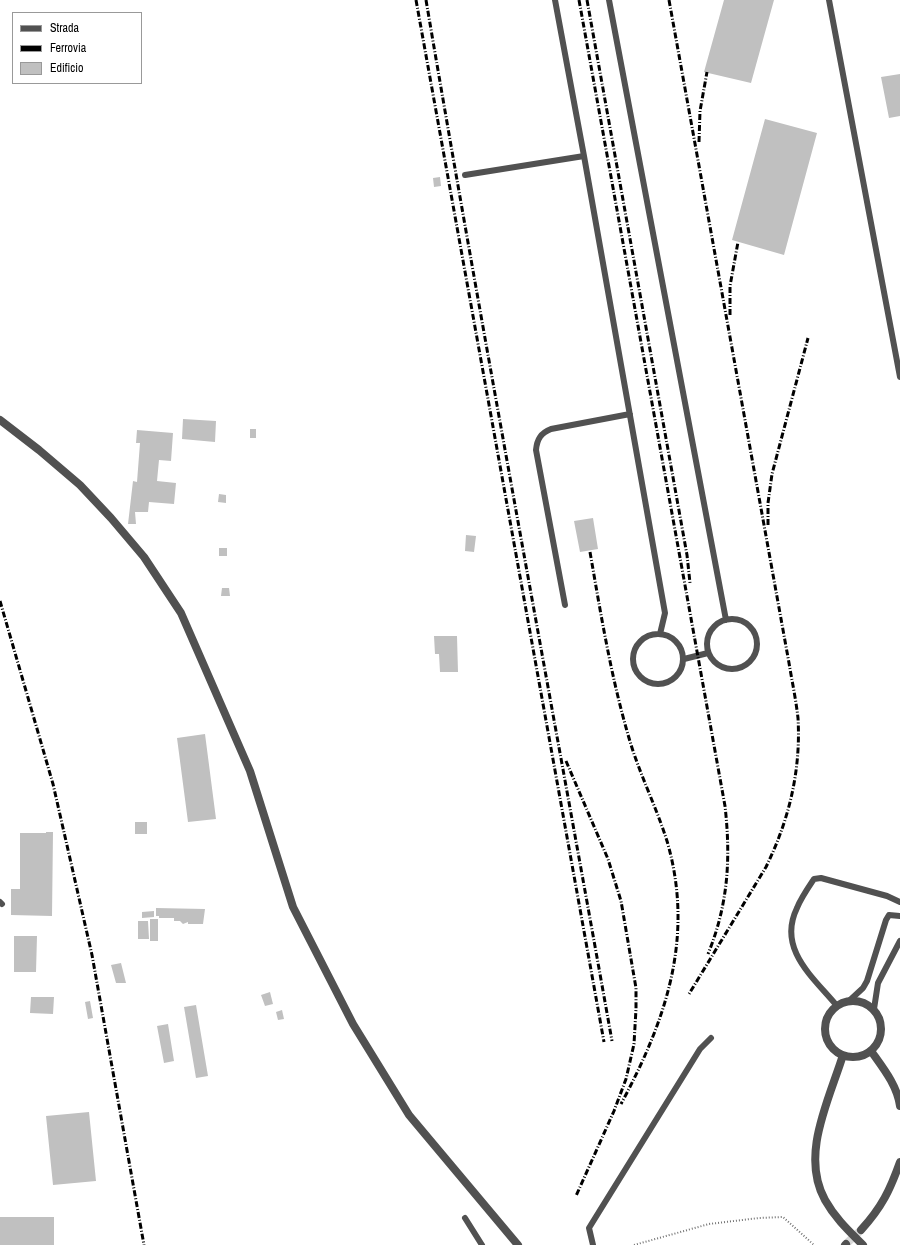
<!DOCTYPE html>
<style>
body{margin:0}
#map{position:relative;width:900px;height:1245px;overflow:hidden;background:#fff;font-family:"Archivo Narrow",sans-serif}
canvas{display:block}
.legend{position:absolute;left:12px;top:12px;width:130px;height:72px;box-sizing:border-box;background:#fff;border:1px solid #999;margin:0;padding:5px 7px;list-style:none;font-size:12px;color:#000}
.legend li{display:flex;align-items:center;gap:8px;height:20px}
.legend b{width:20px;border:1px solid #999}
</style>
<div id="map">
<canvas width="900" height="1245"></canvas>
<ul class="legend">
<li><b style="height:5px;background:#515151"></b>Strada</li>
<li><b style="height:5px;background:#000"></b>Ferrovia</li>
<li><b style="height:11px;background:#c0c0c0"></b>Edificio</li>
</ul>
</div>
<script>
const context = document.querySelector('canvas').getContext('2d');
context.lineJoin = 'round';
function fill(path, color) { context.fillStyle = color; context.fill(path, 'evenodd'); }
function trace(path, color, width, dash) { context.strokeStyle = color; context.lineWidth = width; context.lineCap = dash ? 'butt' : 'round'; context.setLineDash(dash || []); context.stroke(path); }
fill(new Path2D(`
 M 724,0 L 774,0 L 751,83 L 704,72 Z
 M 900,74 L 900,116 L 889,118 L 881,77 Z
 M 765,119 L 817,133 L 784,255 L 732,240 Z
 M 440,177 L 441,186 L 434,187 L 433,178 Z
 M 183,419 L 216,421 L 215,442 L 182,439 Z
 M 250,429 L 256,429 L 256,438 L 250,438 Z
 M 137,430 L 173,433 L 171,461 L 159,460 L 157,481 L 176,483 L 174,504 L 149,502 L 148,512 L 135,512 L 136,524 L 128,524 L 133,481 L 137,482 L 140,443 L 136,443 Z
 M 219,494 L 226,495 L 226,503 L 218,502 Z
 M 593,518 L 598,549 L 580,552 L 574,521 Z
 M 466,535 L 476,536 L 474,552 L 465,551 Z
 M 219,548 L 227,548 L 227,556 L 219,556 Z
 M 222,588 L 229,588 L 230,596 L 221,596 Z
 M 434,636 L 457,636 L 458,672 L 440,672 L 439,654 L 435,654 Z
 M 205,734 L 216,819 L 188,822 L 177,738 Z
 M 135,822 L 147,822 L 147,834 L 135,834 Z
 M 46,832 L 53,832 L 52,916 L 11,915 L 11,889 L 20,889 L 20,833 L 46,833 Z
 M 156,908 L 205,909 L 203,924 L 188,924 L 188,922 L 183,924 L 180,921 L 174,921 L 174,918 L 159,918 L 159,916 L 156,916 Z
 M 154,911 L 154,917 L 142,918 L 142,912 Z
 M 150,919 L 158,919 L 158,941 L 150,941 Z
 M 138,921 L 148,921 L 149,939 L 138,939 Z
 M 14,936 L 37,936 L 36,972 L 14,972 Z
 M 121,963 L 126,983 L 116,983 L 111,965 Z
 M 270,992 L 273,1004 L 265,1006 L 261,995 Z
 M 31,997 L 54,997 L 53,1014 L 30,1013 Z
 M 90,1001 L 93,1018 L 88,1019 L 85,1002 Z
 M 196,1005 L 208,1076 L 196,1078 L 184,1007 Z
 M 282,1010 L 284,1019 L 278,1020 L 276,1012 Z
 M 168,1024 L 174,1061 L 164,1063 L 157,1026 Z
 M 89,1112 L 96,1181 L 53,1185 L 46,1116 Z
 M 0,1217 L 54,1217 L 54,1245 L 0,1245 Z`), '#c0c0c0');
trace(new Path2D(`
 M 846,1244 L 861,1230`), '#d9d9d9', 8, [8, 4]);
trace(new Path2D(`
 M 634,1245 L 709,1224 L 759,1218 L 783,1217 L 814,1245`), '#737373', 2, [1, 2]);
trace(new Path2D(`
 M 555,0 L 584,156 L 665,613 L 660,634
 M 609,0 L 726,620
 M 829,0 L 900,377
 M 465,175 L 584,156
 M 565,605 L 536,450 C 537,439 541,433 551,429 L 630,414
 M707 644a25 25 0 1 1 50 0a25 25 0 1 1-50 0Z
 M633 659a25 25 0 1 1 50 0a25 25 0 1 1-50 0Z
 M 684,659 L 708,653
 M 0,902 L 2,904
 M 849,1001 L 863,988 L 867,981 L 886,920 L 889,915 L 900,916
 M 837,1006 C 813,977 777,949 797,908 C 801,898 808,888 814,879 L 821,878 L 887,896 L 900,902
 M 874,1009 L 878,983 L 900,941
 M 465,1218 L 482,1245
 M 593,1245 L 589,1228 L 700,1049 L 711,1038`), '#515151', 6);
trace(new Path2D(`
 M 0,420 L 39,450 L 80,485 L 111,518 L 144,557 L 181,613 L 250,771 L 293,907 L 353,1024 L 409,1115 L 518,1245
 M825 1029a28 28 0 1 1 56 0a28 28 0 1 1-56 0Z
 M 871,1051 C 883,1068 897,1085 900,1106
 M 843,1055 C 829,1100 800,1155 825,1200 C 835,1218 849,1231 863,1245
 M 861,1230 C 882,1207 890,1190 900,1162
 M 845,1245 L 846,1244`), '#515151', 8);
trace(new Path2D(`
 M 416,0 L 604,1042
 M 426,0 C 485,348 550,694 612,1041
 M 579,0 L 725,806 C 731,859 728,905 708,954
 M 587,0 L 687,555 L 690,583
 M 669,0 L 789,663 C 792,681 796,700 798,718 C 801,771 789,820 766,867 L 689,994
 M 699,142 L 700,111 L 707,72
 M 730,315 L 730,286 L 738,242
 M 768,525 L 768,503 L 772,474 L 808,338
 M 590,552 C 601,615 611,677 629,738 C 639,773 656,806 667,841 C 695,937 666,1020 621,1104
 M 0,601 L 53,784 L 92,955 L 144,1245
 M 566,761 L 608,859 L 621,901 L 636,988 L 636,1009 L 634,1044 L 626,1079 L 614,1111 L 576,1196`), '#000', 3, [6, 2, 1, 2]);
</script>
